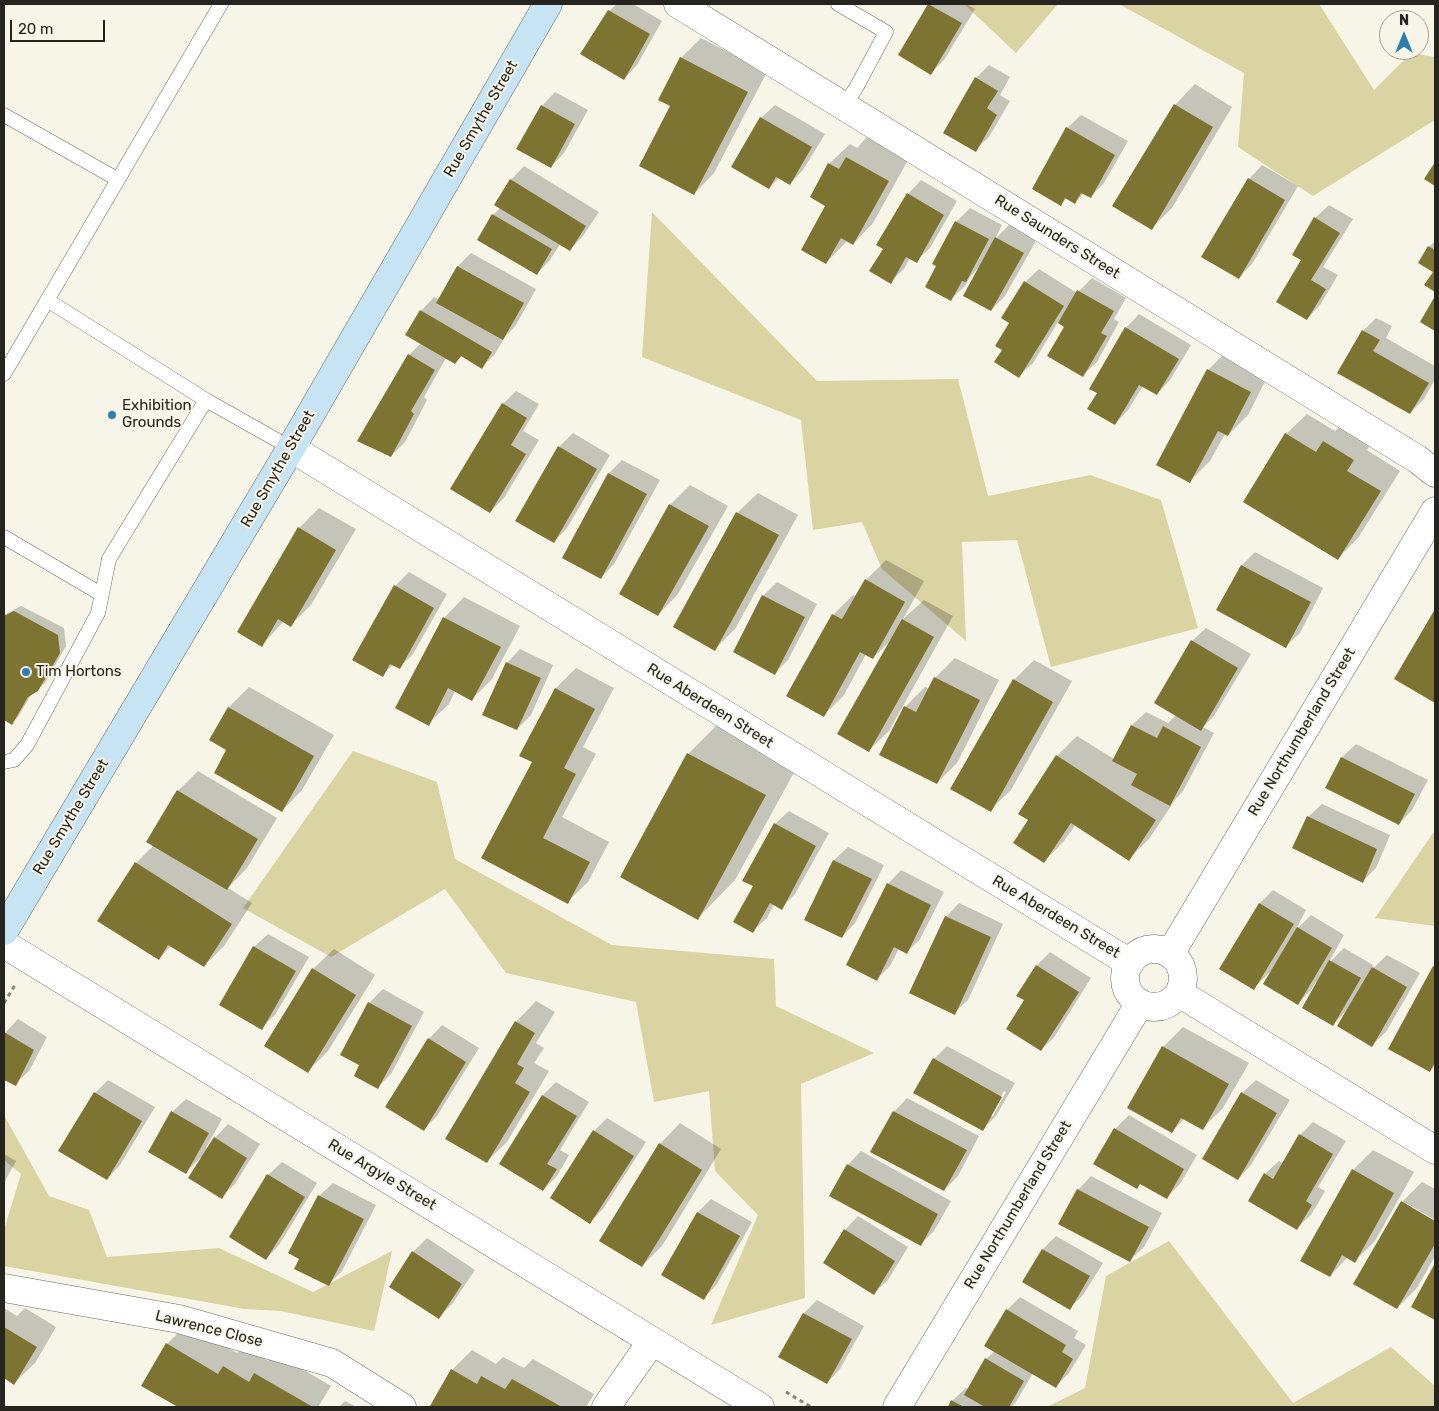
<!DOCTYPE html>
<style>
body{margin:0}
#map{position:relative;width:1439px;height:1411px;overflow:hidden;background:#f7f5e8;font-family:Rubik,sans-serif}
canvas{display:block}
.frame{position:absolute;inset:0;border:5px solid #25241f;pointer-events:none}
.north{position:absolute;left:1379px;top:10px;width:50px;height:50px;box-sizing:border-box;background:#f7f5e8;border:1px solid #a3a198;border-radius:50%;rotate:0deg;font-size:14px;font-weight:700;line-height:20px;text-align:center;color:#25241f}
.north::after{content:'';display:block;margin:auto;width:18px;height:22px;background:#2a7faf;clip-path:polygon(50% 0,100% 100%,50% 72%,0 100%)}
.scale{position:absolute;left:10px;top:20px;width:95px;height:22px;box-sizing:border-box;border:2px solid #25241f;border-top:0;padding-left:6px;font-size:15px;line-height:18px;white-space:nowrap;color:#25241f;-webkit-text-stroke:4px #f7f5e8;paint-order:stroke}
</style>
<div id="map">
<canvas width="1439" height="1411"></canvas>
<div class="frame"></div>
<div class="north">N</div>
<div class="scale">20 m</div>
</div>
<script>
const context = document.querySelector('canvas').getContext('2d');
context.lineJoin = 'round';
function fill(path, color) { context.fillStyle = color; context.fill(path, 'evenodd'); }
function trace(path, color, width, dash) { context.strokeStyle = color; context.lineWidth = width; context.lineCap = dash ? 'butt' : 'round'; context.setLineDash(dash || []); context.stroke(path); }
function drawText(font, color, halo, rows, align = 'center') {
  context.font = font + ' Rubik,sans-serif'; context.lineWidth = 4; context.setLineDash([]); context.textBaseline = 'middle'; context.strokeStyle = halo; context.fillStyle = color; for (const [text, x, y, turn = 0] of rows) {
    context.save(); context.translate(x, y); context.rotate((+turn || 0) * Math.PI / 180); context.textAlign = isNaN(turn) ? turn : align; if (halo) context.strokeText(text, 0, 0); context.fillText(text, 0, 0); context.restore();
  }
}
fill(new Path2D(`
 M 964,4 L 1058,4 L 1016,53 Z
 M 1119,4 L 1319,4 L 1374,90 L 1411,53 L 1435,57 L 1435,120 L 1313,196 L 1238,147 L 1244,73 Z
 M 652,212 L 817,381 L 958,379 L 988,496 L 1090,475 L 1161,500 L 1198,628 L 1051,667 L 1017,540 L 962,542 L 966,641 L 882,569 L 862,522 L 813,530 L 801,420 L 642,357 Z
 M 353,751 L 437,782 L 455,859 L 612,945 L 774,959 L 776,1006 L 874,1053 L 801,1084 L 805,1298 L 711,1325 L 758,1215 L 715,1171 L 709,1091 L 654,1102 L 636,1002 L 506,973 L 445,889 L 331,957 L 243,908 Z
 M 1435,830 L 1435,926 L 1375,918 Z
 M 4,1115 L 49,1196 L 89,1210 L 107,1257 L 219,1248 L 313,1292 L 392,1251 L 374,1331 L 281,1311 L 245,1309 L 4,1266 L 4,1230 L 21,1174 L 4,1160 Z
 M 1169,1241 L 1293,1403 L 1391,1347 L 1435,1386 L 1435,1407 L 1047,1407 L 1085,1388 L 1106,1276 Z`), '#dad3a2');
fill(new Path2D(`
 M 617,4 L 633,4 L 662,21 L 637,65 L 624,79 L 609,11 Z
 M 930,4 L 966,4 L 975,9 L 944,60 L 931,73 L 899,54 Z
 M 701,38 L 767,72 L 714,173 L 694,194 L 672,105 L 681,58 Z
 M 989,65 L 1010,77 L 1000,95 L 1010,101 L 989,137 L 975,150 L 976,78 Z
 M 1195,84 L 1232,107 L 1172,208 L 1152,228 L 1175,105 Z
 M 555,92 L 588,110 L 564,153 L 551,167 L 542,106 Z
 M 775,105 L 825,134 L 803,170 L 790,184 L 779,178 L 769,188 L 761,118 Z
 M 1081,115 L 1128,141 L 1104,183 L 1091,196 L 1084,193 L 1075,202 L 1067,198 L 1061,204 L 1067,128 Z
 M 867,137 L 908,160 L 873,223 L 853,244 L 847,241 L 826,263 L 829,164 L 850,144 L 857,148 Z
 M 1262,165 L 1298,186 L 1252,264 L 1239,277 L 1249,179 Z
 M 524,166 L 599,212 L 583,236 L 570,250 L 560,244 L 550,260 L 537,274 L 493,215 L 500,208 L 511,180 Z
 M 921,180 L 957,201 L 930,248 L 916,261 L 910,258 L 904,269 L 890,282 L 885,248 L 908,194 Z
 M 1329,205 L 1353,219 L 1323,267 L 1338,275 L 1320,305 L 1307,319 L 1302,260 L 1315,218 Z
 M 970,208 L 1002,225 L 995,239 L 1010,224 L 1037,239 L 1005,296 L 991,310 L 979,267 L 970,277 L 965,286 L 951,299 L 956,222 Z
 M 1435,241 L 1435,290 L 1426,285 L 1434,272 L 1429,247 Z
 M 471,253 L 536,289 L 516,325 L 504,338 L 495,354 L 482,367 L 462,356 L 455,363 L 446,358 L 424,397 L 427,400 L 405,442 L 391,456 L 409,355 L 421,343 L 421,311 L 434,297 L 439,300 L 458,266 Z
 M 1039,269 L 1077,293 L 1092,278 L 1126,298 L 1114,319 L 1119,322 L 1097,362 L 1083,375 L 1066,326 L 1058,322 L 1033,363 L 1019,376 L 1003,349 L 1011,323 L 1025,282 Z
 M 1139,314 L 1191,345 L 1170,380 L 1157,394 L 1143,386 L 1128,410 L 1115,424 L 1098,393 L 1126,328 Z
 M 1376,318 L 1392,326 L 1386,338 L 1435,366 L 1435,379 L 1424,399 L 1410,413 L 1339,372 L 1363,331 Z
 M 1228,350 L 1270,372 L 1248,415 L 1228,435 L 1225,434 L 1210,461 L 1190,481 L 1208,370 Z
 M 516,391 L 539,404 L 523,431 L 539,440 L 504,498 L 490,512 L 503,404 Z
 M 1307,414 L 1335,431 L 1345,421 L 1374,439 L 1367,450 L 1400,471 L 1358,538 L 1338,558 L 1286,434 Z
 M 573,433 L 610,455 L 567,528 L 554,542 L 559,447 Z
 M 622,460 L 660,480 L 614,564 L 601,578 L 563,558 L 609,473 Z
 M 690,485 L 728,506 L 678,594 L 658,615 L 670,505 Z
 M 758,493 L 798,515 L 735,629 L 715,649 L 737,513 Z
 M 319,508 L 356,529 L 311,605 L 291,625 L 284,621 L 262,645 L 299,528 Z
 M 1255,552 L 1323,588 L 1300,633 L 1286,646 L 1242,565 Z
 M 886,560 L 924,581 L 903,619 L 924,600 L 953,616 L 889,731 L 868,751 L 892,639 L 873,658 L 866,654 L 844,695 L 824,715 L 833,615 L 853,595 L 857,596 L 866,580 Z
 M 409,572 L 447,594 L 413,654 L 400,667 L 394,664 L 382,675 L 395,586 Z
 M 777,582 L 817,604 L 788,660 L 775,673 L 763,596 Z
 M 464,597 L 520,626 L 492,679 L 472,699 L 455,691 L 449,704 L 428,724 L 397,708 L 444,618 Z
 M 21,606 L 64,628 L 66,646 L 45,683 L 32,693 L 18,717 L 12,723 L 4,718 L 4,615 Z
 M 1435,611 L 1435,702 L 1396,678 Z
 M 1206,628 L 1251,654 L 1214,716 L 1203,727 L 1214,733 L 1183,791 L 1175,800 L 1149,839 L 1129,859 L 1076,824 L 1064,841 L 1044,862 L 1030,820 L 1020,813 L 1057,756 L 1077,736 L 1114,759 L 1132,725 L 1146,712 L 1168,723 L 1176,715 L 1192,641 Z
 M 520,649 L 553,665 L 531,715 L 517,729 L 507,663 Z
 M 955,658 L 999,680 L 957,763 L 937,783 L 905,707 L 925,687 L 930,689 L 935,678 Z
 M 1034,660 L 1072,681 L 1011,790 L 990,810 L 1014,680 Z
 M 576,668 L 614,688 L 583,747 L 596,754 L 562,817 L 609,842 L 588,882 L 567,902 L 482,857 L 533,762 L 556,688 Z
 M 249,687 L 334,735 L 302,790 L 282,811 L 228,750 L 210,740 L 229,707 Z
 M 726,716 L 802,758 L 735,880 L 698,918 L 688,754 Z
 M 1356,744 L 1428,780 L 1412,810 L 1399,824 L 1327,788 L 1342,757 Z
 M 198,771 L 277,818 L 247,868 L 228,888 L 252,903 L 224,946 L 204,966 L 172,945 L 159,958 L 136,863 L 154,845 L 178,791 Z
 M 1322,804 L 1390,835 L 1376,868 L 1363,881 L 1308,817 Z
 M 789,811 L 829,833 L 795,894 L 781,908 L 774,904 L 767,918 L 753,931 L 754,886 L 775,824 Z
 M 848,847 L 884,865 L 855,923 L 842,937 L 805,919 L 834,860 Z
 M 901,870 L 944,892 L 920,939 L 907,952 L 899,948 L 890,966 L 877,979 L 888,884 Z
 M 1273,890 L 1306,910 L 1295,931 L 1311,915 L 1344,935 L 1328,964 L 1344,948 L 1373,965 L 1370,971 L 1387,955 L 1420,973 L 1386,1032 L 1372,1045 L 1347,1010 L 1333,1025 L 1318,983 L 1316,982 L 1311,990 L 1298,1003 L 1271,971 L 1254,988 L 1260,903 Z
 M 959,903 L 1003,924 L 968,1000 L 954,1013 L 946,917 Z
 M 268,934 L 309,957 L 275,1015 L 261,1028 L 254,947 Z
 M 334,949 L 375,975 L 328,1051 L 308,1071 L 313,969 Z
 M 1050,952 L 1091,978 L 1055,1036 L 1041,1050 L 1026,1000 L 1037,965 Z
 M 1435,966 L 1435,1065 L 1430,1071 L 1434,967 Z
 M 383,989 L 424,1012 L 391,1074 L 378,1087 L 361,1065 L 369,1003 Z
 M 536,1001 L 555,1012 L 536,1043 L 544,1048 L 534,1063 L 549,1071 L 507,1142 L 486,1162 L 447,1138 L 516,1022 Z
 M 18,1019 L 47,1037 L 29,1071 L 15,1084 L 5,1079 L 4,1081 L 4,1034 Z
 M 442,1025 L 479,1048 L 437,1116 L 423,1130 L 429,1039 Z
 M 1183,1027 L 1249,1063 L 1223,1108 L 1202,1129 L 1184,1119 L 1172,1132 L 1163,1047 Z
 M 947,1046 L 1015,1083 L 996,1116 L 982,1130 L 934,1059 ZM 1004,1091 L 1006,1092 L 993,1116 L 990,1116 Z
 M 108,1080 L 155,1107 L 120,1165 L 107,1179 L 95,1093 Z
 M 1256,1080 L 1290,1100 L 1251,1165 L 1238,1179 L 1242,1093 Z
 M 556,1082 L 589,1102 L 560,1150 L 569,1155 L 557,1176 L 543,1190 L 500,1164 L 543,1095 Z
 M 907,1098 L 979,1136 L 958,1176 L 944,1190 L 894,1112 Z
 M 186,1099 L 222,1119 L 206,1148 L 207,1149 L 215,1138 L 228,1124 L 260,1144 L 235,1184 L 221,1197 L 201,1157 L 186,1172 L 172,1112 Z
 M 1129,1115 L 1197,1155 L 1180,1184 L 1166,1198 L 1141,1183 L 1137,1188 L 1115,1129 Z
 M 607,1118 L 646,1142 L 603,1209 L 590,1222 L 594,1131 Z
 M 1313,1122 L 1346,1141 L 1318,1187 L 1325,1191 L 1311,1215 L 1297,1228 L 1265,1174 L 1279,1161 L 1283,1163 L 1300,1135 Z
 M 680,1123 L 721,1149 L 662,1246 L 642,1266 L 660,1144 Z
 M 1373,1150 L 1414,1172 L 1375,1241 L 1355,1261 L 1348,1257 L 1330,1276 L 1353,1170 Z
 M 861,1151 L 951,1201 L 934,1231 L 920,1245 L 848,1165 Z
 M 4,1154 L 16,1161 L 4,1183 Z
 M 282,1162 L 317,1183 L 279,1245 L 266,1259 L 268,1175 Z
 M 1091,1176 L 1162,1213 L 1144,1247 L 1130,1260 L 1078,1190 Z
 M 1422,1182 L 1435,1189 L 1435,1220 L 1406,1203 L 1406,1206 L 1435,1223 L 1435,1256 L 1417,1288 L 1397,1308 L 1402,1202 Z
 M 333,1183 L 376,1205 L 342,1271 L 329,1284 L 319,1196 Z
 M 711,1199 L 752,1222 L 717,1284 L 704,1298 L 698,1212 Z
 M 858,1216 L 908,1247 L 888,1280 L 874,1293 L 845,1230 Z
 M 1056,1236 L 1103,1263 L 1083,1295 L 1070,1308 L 1024,1282 L 1043,1249 Z
 M 427,1238 L 475,1270 L 452,1304 L 438,1318 L 413,1252 Z
 M 1435,1265 L 1435,1318 L 1413,1306 Z
 M 1020,1297 L 1078,1331 L 1074,1338 L 1086,1345 L 1069,1373 L 1055,1387 L 1033,1373 L 1016,1402 L 1011,1407 L 949,1407 L 952,1401 L 966,1388 L 969,1389 L 986,1359 L 995,1351 L 1007,1310 Z
 M 817,1300 L 864,1326 L 840,1369 L 827,1383 L 780,1357 L 804,1313 Z
 M 4,1308 L 17,1316 L 25,1308 L 56,1327 L 35,1363 L 14,1383 L 4,1377 Z
 M 187,1324 L 237,1353 L 244,1347 L 268,1361 L 275,1353 L 331,1386 L 318,1407 L 180,1407 L 142,1385 L 167,1344 Z
 M 472,1350 L 496,1364 L 503,1357 L 524,1368 L 533,1359 L 594,1394 L 586,1407 L 434,1407 L 432,1406 L 452,1370 Z
 M 345,1401 L 356,1407 L 339,1407 Z`), '#0003');
fill(new Path2D(`
 M 928,4 L 962,23 L 931,75 L 898,55 Z
 M 608,10 L 650,34 L 624,80 L 580,54 Z
 M 680,57 L 748,92 L 694,195 L 639,166 L 670,106 L 658,100 Z
 M 975,77 L 998,91 L 987,108 L 997,115 L 976,152 L 943,133 Z
 M 1174,104 L 1213,127 L 1152,230 L 1112,206 Z
 M 541,105 L 575,124 L 551,168 L 516,149 Z
 M 760,117 L 812,147 L 790,185 L 776,177 L 769,189 L 731,167 Z
 M 1066,127 L 1115,155 L 1091,198 L 1081,193 L 1075,204 L 1065,198 L 1061,206 L 1032,189 Z
 M 846,157 L 889,181 L 853,245 L 841,238 L 826,264 L 801,250 L 825,206 L 810,197 L 828,163 L 839,169 Z
 M 1435,162 L 1435,186 L 1424,179 Z
 M 1248,178 L 1285,200 L 1239,279 L 1201,257 Z
 M 510,179 L 586,226 L 570,251 L 494,205 Z
 M 907,193 L 944,215 L 917,263 L 906,257 L 891,284 L 869,271 L 883,249 L 876,245 Z
 M 492,214 L 552,249 L 537,275 L 477,240 Z
 M 1314,217 L 1340,233 L 1311,280 L 1326,289 L 1307,320 L 1276,302 L 1301,260 L 1292,255 Z
 M 955,221 L 989,239 L 966,282 L 962,281 L 951,301 L 925,287 L 936,266 L 932,264 Z
 M 995,237 L 1024,253 L 991,311 L 963,296 Z
 M 1428,246 L 1435,250 L 1435,292 L 1424,285 L 1433,272 L 1418,263 Z
 M 457,266 L 524,303 L 503,340 L 436,303 Z
 M 1024,281 L 1064,306 L 1019,378 L 994,362 L 1002,350 L 995,346 L 1009,323 L 1001,318 Z
 M 1077,290 L 1114,311 L 1101,333 L 1107,336 L 1083,377 L 1047,356 L 1064,327 L 1058,323 Z
 M 1435,296 L 1435,331 L 1420,322 Z
 M 420,310 L 492,352 L 482,369 L 461,356 L 455,364 L 405,335 Z
 M 1125,327 L 1179,359 L 1157,395 L 1139,385 L 1115,425 L 1087,409 L 1097,393 L 1089,389 Z
 M 1362,330 L 1380,340 L 1373,351 L 1429,383 L 1410,414 L 1337,373 Z
 M 408,354 L 435,370 L 411,411 L 414,414 L 391,457 L 357,441 Z
 M 1207,369 L 1251,392 L 1228,436 L 1218,431 L 1190,483 L 1156,465 Z
 M 502,403 L 527,418 L 511,445 L 526,454 L 490,513 L 450,489 Z
 M 1285,433 L 1316,452 L 1323,441 L 1354,460 L 1347,471 L 1381,491 L 1338,560 L 1243,502 Z
 M 558,446 L 597,469 L 554,543 L 515,521 Z
 M 608,473 L 647,494 L 601,579 L 562,558 Z
 M 669,504 L 709,526 L 658,616 L 619,594 Z
 M 736,512 L 779,535 L 715,651 L 673,627 Z
 M 298,527 L 336,550 L 291,627 L 278,619 L 262,647 L 237,632 Z
 M 1241,565 L 1311,602 L 1286,648 L 1216,610 Z
 M 865,579 L 905,602 L 873,659 L 860,652 L 824,717 L 786,696 L 832,614 L 842,619 Z
 M 394,585 L 434,608 L 400,669 L 390,664 L 383,677 L 352,660 Z
 M 762,595 L 805,617 L 775,675 L 733,652 Z
 M 1435,609 L 1435,703 L 1394,679 Z
 M 14,611 L 58,635 L 60,653 L 38,691 L 28,697 L 12,725 L 4,720 L 4,616 Z
 M 443,617 L 501,647 L 472,701 L 448,688 L 429,726 L 395,708 Z
 M 902,619 L 934,637 L 869,752 L 837,734 Z
 M 1191,640 L 1238,668 L 1201,731 L 1154,703 Z
 M 506,662 L 541,678 L 517,730 L 482,715 Z
 M 934,677 L 980,700 L 937,784 L 879,755 L 904,706 L 916,712 Z
 M 1013,679 L 1053,702 L 991,812 L 950,789 Z
 M 555,688 L 595,709 L 564,768 L 576,774 L 543,838 L 590,862 L 568,904 L 481,858 L 532,762 L 519,756 Z
 M 228,707 L 314,756 L 282,812 L 214,773 L 226,750 L 209,740 Z
 M 1131,725 L 1157,738 L 1163,726 L 1201,747 L 1170,806 L 1131,785 L 1137,774 L 1112,761 Z
 M 687,753 L 766,795 L 698,920 L 620,877 Z
 M 1056,755 L 1156,820 L 1129,861 L 1071,823 L 1044,863 L 1013,843 L 1028,820 L 1018,814 Z
 M 1341,757 L 1415,794 L 1399,825 L 1325,788 Z
 M 177,790 L 258,839 L 227,890 L 146,842 Z
 M 1307,816 L 1377,849 L 1363,883 L 1292,848 Z
 M 774,823 L 816,846 L 782,910 L 770,903 L 753,933 L 733,922 L 753,886 L 742,881 Z
 M 833,860 L 872,879 L 842,938 L 804,920 Z
 M 135,862 L 232,924 L 204,967 L 168,945 L 159,960 L 97,921 Z
 M 887,883 L 931,905 L 907,954 L 894,947 L 877,981 L 846,965 Z
 M 1259,903 L 1294,924 L 1254,990 L 1219,969 Z
 M 945,916 L 991,937 L 955,1015 L 909,993 Z
 M 1297,927 L 1332,948 L 1298,1005 L 1263,984 Z
 M 253,946 L 296,971 L 262,1030 L 219,1005 Z
 M 1329,960 L 1361,978 L 1333,1026 L 1302,1008 Z
 M 1036,965 L 1079,992 L 1041,1051 L 1006,1029 L 1024,1000 L 1016,996 Z
 M 1433,966 L 1435,967 L 1435,1062 L 1430,1072 L 1388,1049 Z
 M 1372,967 L 1407,987 L 1372,1047 L 1337,1026 Z
 M 312,968 L 356,995 L 308,1073 L 264,1046 Z
 M 368,1002 L 412,1026 L 378,1089 L 354,1076 L 359,1065 L 340,1055 Z
 M 515,1021 L 535,1033 L 517,1064 L 524,1068 L 515,1083 L 530,1092 L 487,1163 L 445,1139 Z
 M 4,1032 L 34,1050 L 16,1086 L 4,1080 Z
 M 428,1038 L 466,1062 L 424,1131 L 385,1107 Z
 M 1162,1046 L 1229,1084 L 1203,1130 L 1181,1118 L 1172,1133 L 1127,1108 Z
 M 933,1058 L 1002,1097 L 983,1131 L 913,1093 Z
 M 94,1092 L 142,1121 L 107,1180 L 58,1151 Z
 M 1241,1092 L 1277,1113 L 1238,1180 L 1202,1159 Z
 M 542,1095 L 577,1116 L 547,1164 L 557,1169 L 543,1191 L 499,1164 Z
 M 171,1111 L 209,1133 L 186,1174 L 148,1152 Z
 M 893,1111 L 967,1150 L 944,1191 L 870,1152 Z
 M 1114,1128 L 1184,1169 L 1167,1199 L 1140,1184 L 1137,1189 L 1093,1164 Z
 M 593,1130 L 634,1156 L 590,1224 L 550,1198 Z
 M 1299,1134 L 1333,1154 L 1306,1201 L 1312,1205 L 1297,1230 L 1248,1201 L 1264,1173 L 1273,1179 Z
 M 214,1137 L 247,1158 L 222,1199 L 188,1178 Z
 M 659,1143 L 702,1170 L 642,1267 L 599,1241 Z
 M 847,1164 L 938,1214 L 921,1246 L 829,1196 Z
 M 1352,1169 L 1394,1193 L 1355,1263 L 1342,1255 L 1330,1277 L 1300,1261 Z
 M 267,1174 L 305,1197 L 266,1260 L 229,1237 Z
 M 1077,1189 L 1149,1227 L 1130,1262 L 1058,1224 Z
 M 318,1195 L 364,1219 L 329,1286 L 294,1269 L 299,1259 L 288,1253 Z
 M 1401,1201 L 1435,1221 L 1435,1244 L 1397,1309 L 1353,1284 Z
 M 697,1212 L 740,1236 L 704,1300 L 661,1275 Z
 M 844,1229 L 895,1261 L 874,1295 L 823,1263 Z
 M 1042,1249 L 1090,1276 L 1070,1310 L 1022,1282 Z
 M 412,1251 L 462,1284 L 439,1319 L 389,1287 Z
 M 1435,1263 L 1435,1320 L 1411,1307 Z
 M 1006,1309 L 1066,1345 L 1062,1352 L 1073,1359 L 1056,1388 L 984,1346 Z
 M 803,1313 L 852,1339 L 827,1384 L 778,1357 Z
 M 4,1327 L 37,1347 L 14,1385 L 4,1378 Z
 M 166,1343 L 218,1374 L 223,1366 L 249,1382 L 254,1373 L 313,1407 L 178,1407 L 141,1386 Z
 M 985,1358 L 1024,1381 L 1009,1407 L 985,1407 L 964,1395 Z
 M 451,1369 L 477,1384 L 481,1376 L 505,1389 L 512,1379 L 562,1407 L 432,1407 L 430,1406 Z
 M 951,1400 L 964,1407 L 948,1407 Z`), '#7d7432');
const service = new Path2D(`
 M 838,4 L 886,32 L 856,88 L 844,106
 M 4,115 L 117,179
 M 47,300 L 206,400 L 291,448
 M 4,374 L 221,4
 M 4,537 L 101,594
 M 4,762 L 14,760 L 27,745 L 98,613 L 109,559 L 206,400`);
const minor = new Path2D(`
 M 678,4 L 1417,459 L 1435,473
 M 291,448 L 1130,963
 M 4,944 L 760,1407
 M1125 978a29 29 0 1 1 58 0a29 29 0 1 1-58 0Z
 M 1170,954 L 1435,511
 M 1179,993 L 1435,1150
 M 4,1288 L 179,1319 L 332,1363 L 402,1407
 M 606,1407 L 652,1341
 M 897,1407 L 1140,1003`);
const secondary = new Path2D(`
 M 4,931 L 291,448 L 548,4`);
trace(service, '#6b6a5f', 15);
trace(minor, '#6b6a5f', 29);
trace(secondary, '#6b6a5f', 29);
trace(new Path2D(`
 M 4,1003 L 15,985
 M 786,1392 L 811,1407`), '#86847c', 3, [4, 4]);
trace(service, '#fff', 14);
trace(minor, '#fff', 28);
trace(secondary, '#c7e4f5', 28);
for (const [x, y, r, color] of [
 [112,415,5,"#2a7faf"],
 [26,672,5,"#2a7faf"]
]) { const dot = new Path2D(); dot.arc(x, y, r, 0, 2 * Math.PI); context.fillStyle = color; context.fill(dot); trace(dot, '#f7f5e8', 2); }
drawText('15px', '#25241f', '#f7f5e8', [
 ["Rue Smythe Street",481,119,-60],
 ["Rue Saunders Street",1057,237,32],
 ["Rue Smythe Street",278,469,-60],
 ["Rue Aberdeen Street",710,706,32],
 ["Rue Northumberland Street",1302,732,-59],
 ["Rue Smythe Street",71,817,-59],
 ["Rue Aberdeen Street",1056,917,31],
 ["Rue Argyle Street",382,1175,31],
 ["Rue Northumberland Street",1018,1205,-59],
 ["Lawrence Close",209,1329,14]
]);
drawText('15px', '#25241f', '#f7f5e8', [
 ["Exhibition",122,406],
 ["Grounds",122,423],
 ["Tim Hortons",36,672]
], 'left');
</script>
